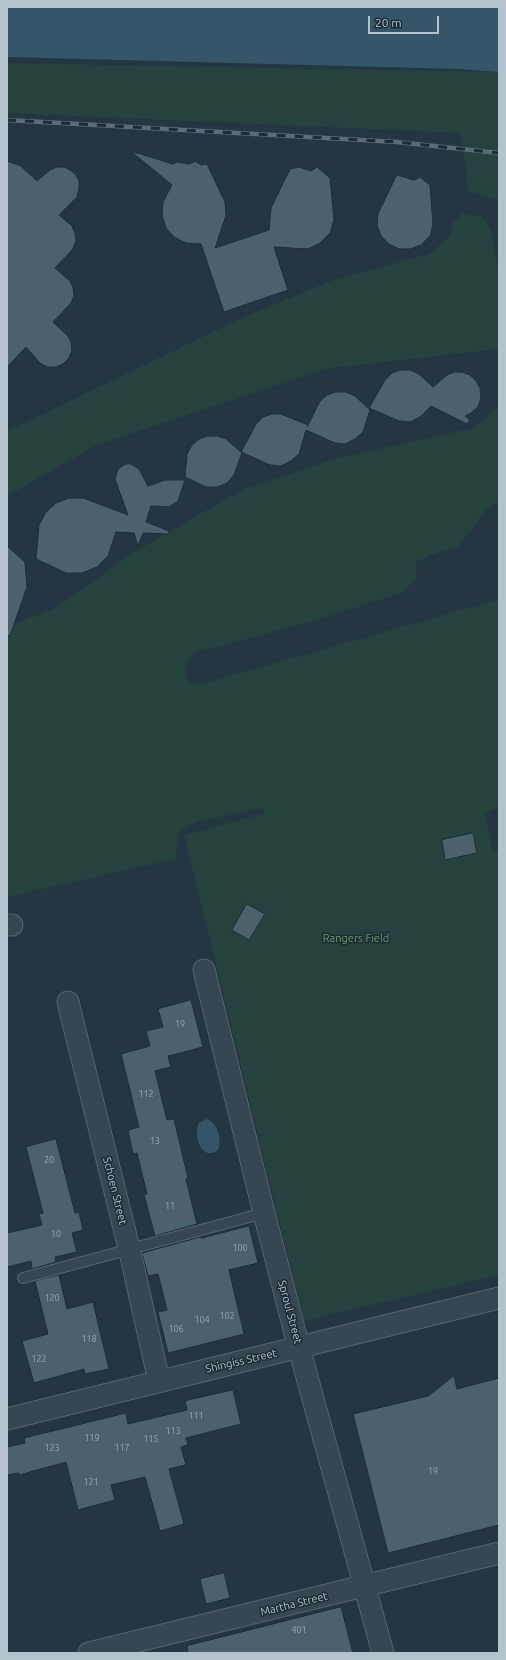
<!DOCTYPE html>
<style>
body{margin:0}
#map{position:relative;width:506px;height:1660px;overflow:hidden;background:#233641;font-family:Ubuntu,sans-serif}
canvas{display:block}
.frame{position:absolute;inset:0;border:8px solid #b3c2cb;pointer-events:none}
.scale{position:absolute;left:368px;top:16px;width:71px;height:18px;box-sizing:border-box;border:2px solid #b3c2cb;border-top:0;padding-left:5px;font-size:12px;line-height:14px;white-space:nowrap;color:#b3c2cb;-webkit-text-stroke:3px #1c2c36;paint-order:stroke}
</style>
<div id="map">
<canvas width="506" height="1660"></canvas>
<div class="frame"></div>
<div class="scale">20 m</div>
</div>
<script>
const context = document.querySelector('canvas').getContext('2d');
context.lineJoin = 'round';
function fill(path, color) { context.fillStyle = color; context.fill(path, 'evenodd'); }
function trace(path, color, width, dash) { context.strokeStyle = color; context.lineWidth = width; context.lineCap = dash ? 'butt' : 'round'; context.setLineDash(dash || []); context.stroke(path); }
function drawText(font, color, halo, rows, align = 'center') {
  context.font = font + ' Ubuntu,sans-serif'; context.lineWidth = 3; context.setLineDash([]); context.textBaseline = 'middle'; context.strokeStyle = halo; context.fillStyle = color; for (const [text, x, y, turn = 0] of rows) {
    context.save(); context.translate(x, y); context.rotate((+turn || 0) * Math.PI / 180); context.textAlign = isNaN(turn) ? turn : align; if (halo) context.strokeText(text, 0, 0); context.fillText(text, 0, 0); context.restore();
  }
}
fill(new Path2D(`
 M 7,63 L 499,72 L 499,200 L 469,192 L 460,133 L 7,113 Z
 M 463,213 L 480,216 L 490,227 L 499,270 L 499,349 L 331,368 L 97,445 L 7,496 L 7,431 L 248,315 L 333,280 L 429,254 L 450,236 L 453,222 Z
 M 499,402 L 499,501 L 486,510 L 459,546 L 434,554 L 416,562 L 416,577 L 405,592 L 317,620 L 194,653 L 185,666 L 188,682 L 201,684 L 499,599 L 499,807 L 485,814 L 493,851 L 499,850 L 499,1275 L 304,1321 L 184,835 L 265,813 L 262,808 L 197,822 L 178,832 L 176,859 L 7,897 L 7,626 L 54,609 L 134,552 L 245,488 L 342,457 L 473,428 L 496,409 Z`), '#25423f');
fill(new Path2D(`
 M 7,7 L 499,7 L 499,72 L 459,69 L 7,57 Z
 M 207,1119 C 218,1123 222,1140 218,1150 C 202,1163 192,1134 199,1123 Z`), '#355669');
const building = new Path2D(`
 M 134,152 L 173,164 L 177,162 L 190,164 L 195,161 L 201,165 L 207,164 L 225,202 L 226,215 L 215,248 L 269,230 L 271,208 L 290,169 L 299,167 L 311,171 L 317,167 L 330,178 L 334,220 L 330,233 L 320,243 L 308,249 L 274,247 L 288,290 L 224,312 L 201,244 L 186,243 L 174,237 L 166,228 L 162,215 L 163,202 L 172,185 L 133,153 Z
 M 7,161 L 21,166 L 37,181 L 50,170 L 57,167 L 64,167 L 70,170 L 76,175 L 79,181 L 79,189 L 77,197 L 59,215 L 72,226 L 75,233 L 76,241 L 73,249 L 55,268 L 70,281 L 73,287 L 74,295 L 71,303 L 53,322 L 68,336 L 71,342 L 72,350 L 69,358 L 63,364 L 56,367 L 47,367 L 40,363 L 26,347 L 7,367 Z
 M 397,175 L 414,180 L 420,177 L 430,185 L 433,225 L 430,236 L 421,245 L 410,249 L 399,249 L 389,244 L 381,236 L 377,225 L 378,214 Z
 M 401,370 L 410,370 L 419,374 L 433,387 L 447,375 L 454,372 L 462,372 L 470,375 L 476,381 L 480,388 L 481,398 L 478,407 L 471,413 L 465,416 L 470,420 L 467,424 L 431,406 L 420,417 L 410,422 L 399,421 L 369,408 L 385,380 L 392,373 Z
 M 336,392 L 346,392 L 355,396 L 370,410 L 363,432 L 355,439 L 345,444 L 335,443 L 306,430 L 299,454 L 291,461 L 281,466 L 270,465 L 241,452 L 256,424 L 263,417 L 272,414 L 281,414 L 308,425 L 307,427 L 320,401 L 327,395 Z
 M 208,436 L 217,436 L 226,439 L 242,453 L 234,475 L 227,483 L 217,487 L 206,487 L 185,477 L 187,454 L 192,445 L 199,439 Z
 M 126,464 L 131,464 L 139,469 L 148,486 L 165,480 L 185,480 L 178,501 L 169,507 L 151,506 L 146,522 L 169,531 L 168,534 L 143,533 L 138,546 L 134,533 L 116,532 L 108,556 L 97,567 L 82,573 L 66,573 L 36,559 L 39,525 L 46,512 L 56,503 L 69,498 L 83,498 L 128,515 L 115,479 L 118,469 Z
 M 7,546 L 25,562 L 27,587 L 10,636 L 7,635 Z
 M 473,833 L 477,853 L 445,860 L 442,840 Z
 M 247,904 L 265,914 L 249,940 L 232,930 Z
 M 191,1000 L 203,1047 L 168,1056 L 171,1067 L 155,1071 L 167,1120 L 174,1119 L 188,1178 L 186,1179 L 197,1224 L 155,1236 L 144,1195 L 147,1194 L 137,1153 L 133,1154 L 128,1130 L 139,1127 L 121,1054 L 150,1046 L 146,1031 L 163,1027 L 158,1009 Z
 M 56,1139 L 75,1213 L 79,1212 L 83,1230 L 72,1233 L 77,1252 L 55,1257 L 56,1262 L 32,1269 L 31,1261 L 7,1267 L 7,1233 L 42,1225 L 39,1214 L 43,1213 L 26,1147 Z
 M 249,1226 L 258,1263 L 229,1270 L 244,1334 L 168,1353 L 158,1312 L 167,1310 L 158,1274 L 148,1276 L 142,1253 L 200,1237 L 201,1238 Z
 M 59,1275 L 67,1309 L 93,1302 L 109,1369 L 85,1374 L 84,1369 L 34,1383 L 22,1341 L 48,1334 L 35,1281 Z
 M 454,1376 L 457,1389 L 499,1378 L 499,1525 L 388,1553 L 353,1414 L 428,1396 Z
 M 233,1390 L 241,1424 L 186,1438 L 188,1445 L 181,1447 L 186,1465 L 169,1469 L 184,1524 L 160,1531 L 145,1477 L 111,1485 L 115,1500 L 78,1510 L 66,1462 L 19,1475 L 19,1473 L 7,1475 L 7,1447 L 25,1443 L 24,1438 L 126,1413 L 128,1424 L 187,1410 L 185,1401 Z
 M 224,1573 L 230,1598 L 206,1604 L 200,1579 Z
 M 341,1607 L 353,1653 L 188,1653 L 187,1646 Z`);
fill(building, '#4b616c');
trace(building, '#1e2e38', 1);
const service = new Path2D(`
 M 23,1278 L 264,1213`);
const minor = new Path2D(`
 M 7,925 L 12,925
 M 204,970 L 264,1213 L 299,1348 L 383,1653
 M 68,1002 L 129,1248 L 159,1381
 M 7,1419 L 499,1298
 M 89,1653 L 499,1553`);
trace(service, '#55656e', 12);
trace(minor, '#55656e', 23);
trace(service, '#374751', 10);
trace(minor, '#374751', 21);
const rail = new Path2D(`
 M 7,120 L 397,142 L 499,153`);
trace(rail, '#596c78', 4.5);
trace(rail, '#1c2c36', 3, [9]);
drawText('9px', '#99aab3', null, [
 ["19",180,1024],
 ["112",146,1094],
 ["13",155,1141],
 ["20",49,1160],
 ["11",170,1206],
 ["10",56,1234],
 ["100",240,1248],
 ["120",52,1298],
 ["102",227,1316],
 ["104",202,1320],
 ["106",176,1329],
 ["118",89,1339],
 ["122",39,1359],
 ["111",196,1416],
 ["113",173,1431],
 ["119",92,1438],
 ["115",151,1439],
 ["123",52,1448],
 ["117",122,1448],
 ["19",433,1471],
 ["121",91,1482],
 ["401",299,1630]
]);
drawText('11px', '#699e69', '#1c2c36', [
 ["Rangers Field",356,938]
]);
drawText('11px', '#b3c2cb', '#1c2c36', [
 ["Schoen Street",115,1191,76],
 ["Sproul Street",290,1312,75],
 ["Shingiss Street",241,1361,-13],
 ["Martha Street",294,1604,-14]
]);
</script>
